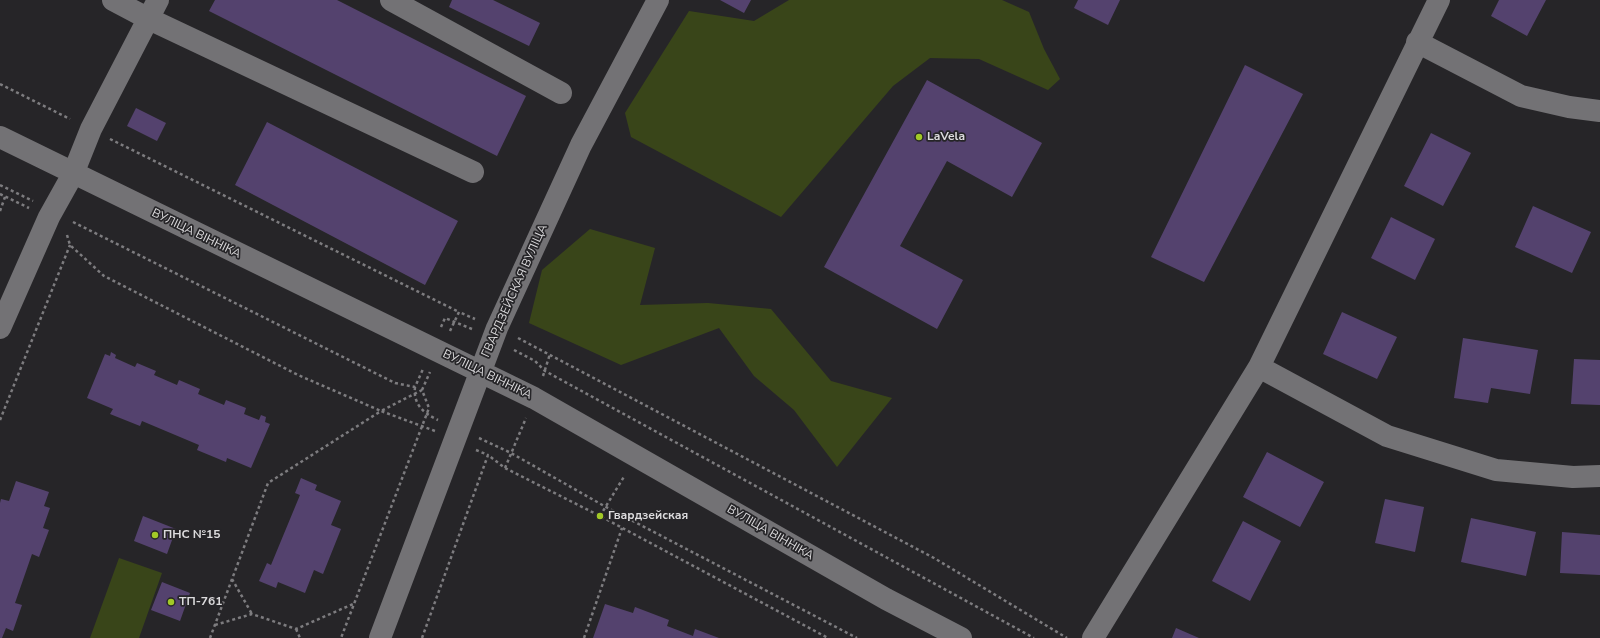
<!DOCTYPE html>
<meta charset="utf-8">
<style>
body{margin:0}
canvas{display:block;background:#262528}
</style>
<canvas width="1600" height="638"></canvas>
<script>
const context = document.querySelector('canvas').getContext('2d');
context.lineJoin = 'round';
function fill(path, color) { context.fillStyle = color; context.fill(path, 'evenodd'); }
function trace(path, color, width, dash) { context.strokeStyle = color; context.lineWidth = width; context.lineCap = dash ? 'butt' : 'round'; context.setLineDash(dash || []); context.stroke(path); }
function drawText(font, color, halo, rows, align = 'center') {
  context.font = font + ' "Nunito Sans",sans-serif'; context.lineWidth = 3.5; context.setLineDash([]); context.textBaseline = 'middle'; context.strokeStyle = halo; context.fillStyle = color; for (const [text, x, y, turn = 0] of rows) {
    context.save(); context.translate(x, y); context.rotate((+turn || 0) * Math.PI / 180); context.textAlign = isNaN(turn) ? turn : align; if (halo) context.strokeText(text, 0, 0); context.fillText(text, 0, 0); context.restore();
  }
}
fill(new Path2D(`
 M 789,0 L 1002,0 L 1029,12 L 1044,49 L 1060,79 L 1048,90 L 979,59 L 930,58 L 893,86 L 781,217 L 631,137 L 625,113 L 689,11 L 754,21 Z
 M 590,229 L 655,248 L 640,305 L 708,303 L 771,309 L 831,381 L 892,398 L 837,467 L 794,410 L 754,376 L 719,328 L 621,365 L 529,323 L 542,270 Z
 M 119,558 L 162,573 L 139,638 L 90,638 Z`), '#394519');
fill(new Path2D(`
 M 215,0 L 337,0 L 526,96 L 497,156 L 209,11 Z
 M 452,0 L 493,0 L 540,23 L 529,46 L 449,7 Z
 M 720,0 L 751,0 L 744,13 Z
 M 1078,0 L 1120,0 L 1108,25 L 1074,8 Z
 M 1499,0 L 1546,0 L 1527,36 L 1491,16 Z
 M 1245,65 L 1303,94 L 1204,282 L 1151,257 Z
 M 927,80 L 1042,143 L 1012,197 L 947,161 L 900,246 L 963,280 L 937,329 L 824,267 Z
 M 136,108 L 166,123 L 157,141 L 127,126 Z
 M 267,122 L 458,221 L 425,285 L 235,185 Z
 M 1431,133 L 1471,153 L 1443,206 L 1404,186 Z
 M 1533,206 L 1591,232 L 1572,273 L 1515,247 Z
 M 1391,217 L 1435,239 L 1415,280 L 1371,258 Z
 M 1342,312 L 1397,337 L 1377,379 L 1323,354 Z
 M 1463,338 L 1538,350 L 1530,394 L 1491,388 L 1488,403 L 1454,398 Z
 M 111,352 L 116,355 L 115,358 L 135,367 L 137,363 L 156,371 L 154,375 L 177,385 L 179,380 L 200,389 L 198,394 L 224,405 L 226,400 L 246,408 L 244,414 L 259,420 L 261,415 L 266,417 L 265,422 L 270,424 L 251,468 L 227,458 L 226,462 L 197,450 L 199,445 L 142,421 L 140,426 L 110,414 L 113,409 L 87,398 L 105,354 L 110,356 Z
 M 1574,359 L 1600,360 L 1600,405 L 1571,404 Z
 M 1267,452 L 1324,482 L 1300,527 L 1243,497 Z
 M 301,478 L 317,485 L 315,490 L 341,501 L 331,525 L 341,529 L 323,574 L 314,570 L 305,593 L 278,582 L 276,588 L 259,581 L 267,563 L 271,565 L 300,495 L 295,493 Z
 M 16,481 L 49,492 L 44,506 L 50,508 L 43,528 L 49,530 L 39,557 L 32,554 L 15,603 L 22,605 L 13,631 L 6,628 L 2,638 L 0,638 L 0,503 L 1,499 L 9,501 Z
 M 1385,499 L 1424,507 L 1415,552 L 1375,543 Z
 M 143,516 L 176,529 L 167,554 L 134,541 Z
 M 1471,518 L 1536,532 L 1526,576 L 1461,562 Z
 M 1243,521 L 1281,541 L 1250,601 L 1212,581 Z
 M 1562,532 L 1600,535 L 1600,575 L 1560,573 Z
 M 162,582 L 190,593 L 180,621 L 151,610 Z
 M 605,604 L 633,613 L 635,607 L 669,620 L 667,626 L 693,636 L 695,629 L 719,638 L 593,638 Z
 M 1176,628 L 1199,638 L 1172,638 Z`), '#54426e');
trace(new Path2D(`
 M 0,84 L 70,119
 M 110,139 L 459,312
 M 0,185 L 33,201
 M 0,194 L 29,208
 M 0,211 L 5,197
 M 73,222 L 395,383 L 415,387 L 423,369
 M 67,235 L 70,245 L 104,276 L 298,375 L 381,411 L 422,390 L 429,408 L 341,638
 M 441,327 L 445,318 L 472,329
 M 450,331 L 459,312 L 475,319
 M 518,338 L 934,558 L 1067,638
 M 514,350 L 535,361 L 545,371 L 1034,638
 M 543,376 L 550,354
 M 415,387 C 413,404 423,413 438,420
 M 422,390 L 430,372
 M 0,420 L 70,245
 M 479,438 L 511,453 L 606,507 L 857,638
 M 476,450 L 488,455
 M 505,468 L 526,418
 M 600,516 L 625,475
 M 232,579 L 252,614
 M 215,625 L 252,614 L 296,629 L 353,604
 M 296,629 L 300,638
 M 210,638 L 268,483 L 381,411 L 435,431
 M 422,638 L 488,455 L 505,468 L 600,516 L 828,638
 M 584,638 L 622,528`), '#7d7c7f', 2.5, [3, 3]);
trace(new Path2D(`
 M 113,0 L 147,18 L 473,172
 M 391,0 L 561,93
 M 1417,42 L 1521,96 L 1569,107 L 1600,111
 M 0,137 L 534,398 L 886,599 L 961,638
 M 0,328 L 49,217 L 73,174 L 91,129 L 158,0
 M 1259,367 L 1387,436 L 1496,470 L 1573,477 L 1600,476
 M 380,638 L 497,328 L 581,145 L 658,0
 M 1093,638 L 1259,367 L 1439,0`), '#737275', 22);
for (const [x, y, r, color] of [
 [919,137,4,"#a2c927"],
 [600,516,4,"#a2c927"],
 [155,535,4,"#a2c927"],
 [171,602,4,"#a2c927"]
]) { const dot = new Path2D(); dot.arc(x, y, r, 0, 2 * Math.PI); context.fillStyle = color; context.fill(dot); trace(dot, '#262528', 1.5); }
drawText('bold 12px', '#dcdbdd', '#262528', [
 ["LaVela",927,137],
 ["Гвардзейская",608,516],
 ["ПНС №15",163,535],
 ["ТП-761",179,602]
], 'left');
drawText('12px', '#dcdbdd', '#262528', [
 ["ВУЛІЦА ВІННІКА",196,234,26],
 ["ГВАРДЗЕЙСКАЯ ВУЛІЦА",515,291,-66],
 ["ВУЛІЦА ВІННІКА",487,375,26],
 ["ВУЛІЦА ВІННІКА",770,533,30]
]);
</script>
